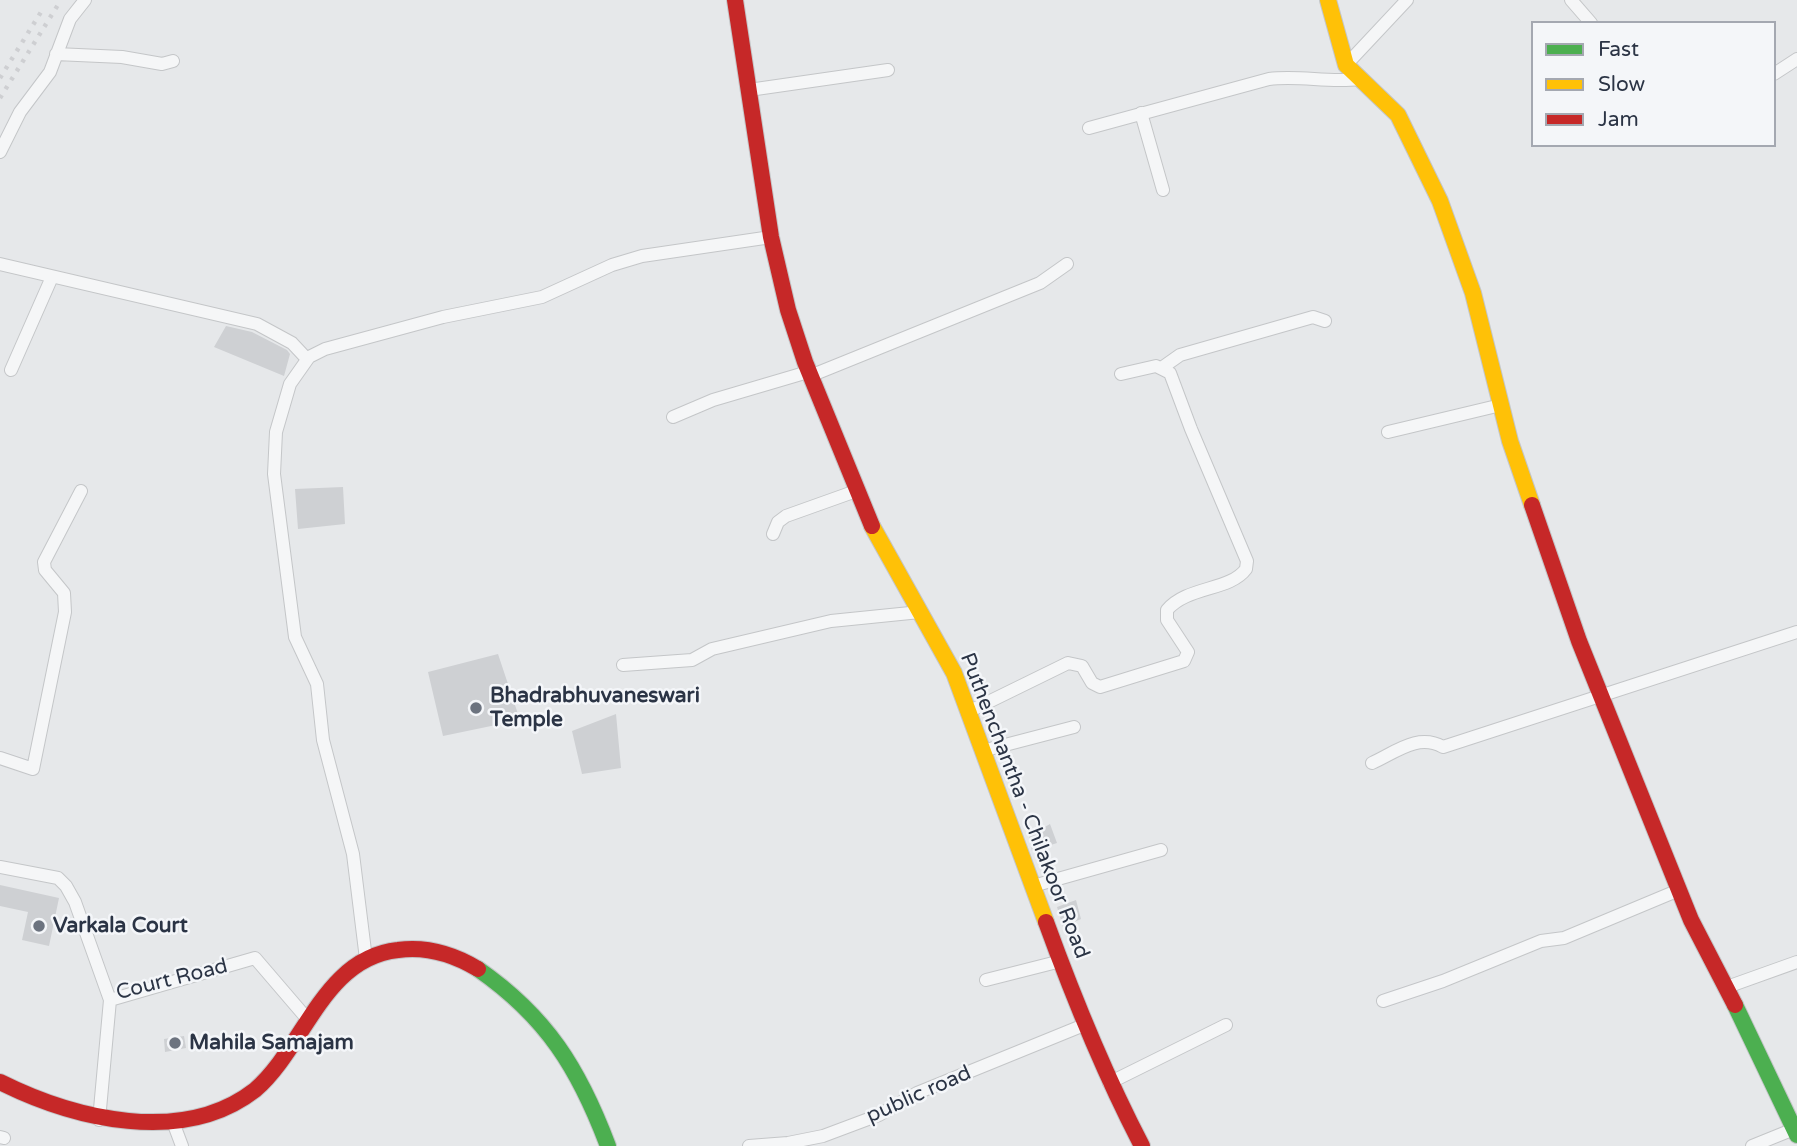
<!DOCTYPE html>
<style>
body{margin:0}
#map{position:relative;width:1797px;height:1146px;overflow:hidden;background:#e6e8ea;font-family:"Varela Round",sans-serif}
canvas{display:block}
.legend{position:absolute;left:1531px;top:21px;width:245px;height:126px;box-sizing:border-box;background:#f4f6f9;border:2px solid #a4a8b1;margin:0;padding:9px 12px;list-style:none;font-size:21px;color:#2b3445}
.legend li{display:flex;align-items:center;gap:14px;height:35px}
.legend b{width:35px;border:2px solid #a4a8b1}
</style>
<div id="map">
<canvas width="1797" height="1146"></canvas>
<ul class="legend">
<li><b style="height:9px;background:#4caf50"></b>Fast</li>
<li><b style="height:9px;background:#ffc107"></b>Slow</li>
<li><b style="height:9px;background:#c62828"></b>Jam</li>
</ul>
</div>
<script>
const context = document.querySelector('canvas').getContext('2d');
context.lineJoin = 'round';
function fill(path, color) { context.fillStyle = color; context.fill(path, 'evenodd'); }
function trace(path, color, width, dash) { context.strokeStyle = color; context.lineWidth = width; context.lineCap = dash ? 'butt' : 'round'; context.setLineDash(dash || []); context.stroke(path); }
function drawText(font, color, halo, rows, align = 'center') {
  context.font = font + ' "Varela Round",sans-serif'; context.lineWidth = 5; context.setLineDash([]); context.textBaseline = 'middle'; context.strokeStyle = halo; context.fillStyle = color; for (const [text, x, y, turn = 0] of rows) {
    context.save(); context.translate(x, y); context.rotate((+turn || 0) * Math.PI / 180); context.textAlign = isNaN(turn) ? turn : align; if (halo) context.strokeText(text, 0, 0); context.fillText(text, 0, 0); context.restore();
  }
}
fill(new Path2D(`
 M 226,326 L 252,332 L 287,350 L 290,354 L 284,376 L 214,347 Z
 M 343,487 L 345,524 L 298,529 L 295,489 Z
 M 498,654 L 520,720 L 443,736 L 428,672 Z
 M 616,714 L 621,768 L 582,774 L 572,731 Z
 M 1050,824 L 1057,843 L 1032,851 L 1029,836 Z
 M 0,885 L 59,898 L 49,946 L 22,940 L 28,912 L 0,906 Z
 M 1076,900 L 1081,919 L 1063,927 L 1057,907 Z
 M 184,1036 L 186,1048 L 165,1052 L 164,1039 Z`), '#ced0d3');
const street = new Path2D(`
 M 1571,0 L 1591,23
 M 56,54 L 122,57 L 162,64 L 173,61
 M 1346,65 L 1407,0
 M 1774,74 L 1797,59
 M 749,90 L 888,70
 M 1141,113 L 1163,190
 M 1089,128 L 1269,79 C 1299,75 1329,83 1359,79
 M 0,152 L 20,112 L 50,72 L 70,19 L 85,0
 M 0,264 L 257,324 L 292,343 L 307,359
 M 1163,367 L 1180,355 L 1313,317 L 1325,321
 M 11,370 L 52,277
 M 810,376 L 1040,283 L 1067,264
 M 673,417 L 713,400 L 808,372
 M 1388,432 L 1501,405
 M 773,534 L 778,522 L 786,516 L 856,491
 M 623,665 L 692,660 L 712,649 L 831,621 L 920,612
 M 968,712 L 1068,663 L 1082,666 L 1092,683 L 1100,687 L 1184,661 L 1188,652 L 1167,620 L 1167,610 C 1187,586 1230,591 1246,569 L 1247,561 L 1191,429 L 1170,373 L 1156,366 L 1121,374
 M 982,751 L 1074,727
 M 0,758 L 33,769 L 65,612 L 64,593 L 45,570 L 44,562 L 81,491
 M 1372,763 C 1396,752 1418,733 1443,747 L 1797,632
 M 0,867 L 58,878 L 66,886 L 75,902 L 110,1000 L 99,1120
 M 1033,886 L 1161,850
 M 366,959 L 353,854 L 323,740 L 317,684 L 295,637 L 274,474 L 276,432 L 290,384 L 309,357 L 325,349 L 443,317 L 542,297 L 612,265 L 642,256 L 771,237
 M 986,980 L 1061,961
 M 1727,987 L 1797,962
 M 110,1000 L 255,958 L 309,1021
 M 1383,1001 L 1443,981 L 1541,941 L 1564,938 L 1679,890
 M 1109,1083 L 1226,1025
 M 173,1122 L 182,1146
 M 0,1137 L 4,1138
 M 749,1146 L 788,1143 L 823,1136 L 879,1115 L 917,1093 L 1084,1025
 M 1752,1146 L 1794,1129`);
const fast = new Path2D(`
 M 478,969 C 547,1017 579,1069 608,1146
 M 1735,1005 L 1797,1135`);
const slow = new Path2D(`
 M 1328,0 L 1346,65 L 1398,115 L 1440,201 L 1473,293 L 1510,441 L 1532,505
 M 872,526 L 954,673 L 1046,922`);
const jam = new Path2D(`
 M 735,0 L 771,237 L 788,310 L 805,362 L 872,526
 M 1532,505 L 1579,641 L 1691,920 L 1735,1005
 M 1046,922 C 1074,999 1104,1073 1142,1146
 M 0,1082 C 74,1119 183,1146 255,1090 C 305,1047 323,958 398,950 C 427,946 453,954 478,969`);
trace(street, '#c4c6c8', 14);
trace(fast, '#c4c6c8', 18);
trace(slow, '#c4c6c8', 18);
trace(jam, '#c4c6c8', 18);
trace(street, '#f5f6f7', 12);
trace(fast, '#4caf50', 16);
trace(slow, '#ffc107', 16);
trace(jam, '#c62828', 16);
trace(new Path2D(`
 M 0,78 L 41,12
 M 0,98 L 61,0`), '#cecfd2', 4.5, [3.5, 7]);
for (const [x, y, r, color] of [
 [476,708,7,"#6c737f"],
 [39,926,7,"#6c737f"],
 [175,1043,7,"#6c737f"]
]) { const dot = new Path2D(); dot.arc(x, y, r, 0, 2 * Math.PI); context.fillStyle = color; context.fill(dot); trace(dot, '#f4f6f9', 2.5); }
drawText('bold 21px', '#2b3445', '#f4f6f9', [
 ["Bhadrabhuvaneswari",490,696],
 ["Temple",490,720],
 ["Varkala Court",53,926],
 ["Mahila Samajam",189,1043]
], 'left');
drawText('21px', '#2b3445', '#f4f6f9', [
 ["Puthenchantha - Chilakoor Road",1024,806,69],
 ["Court Road",172,980,-14],
 ["public road",919,1095,-24]
]);
</script>
